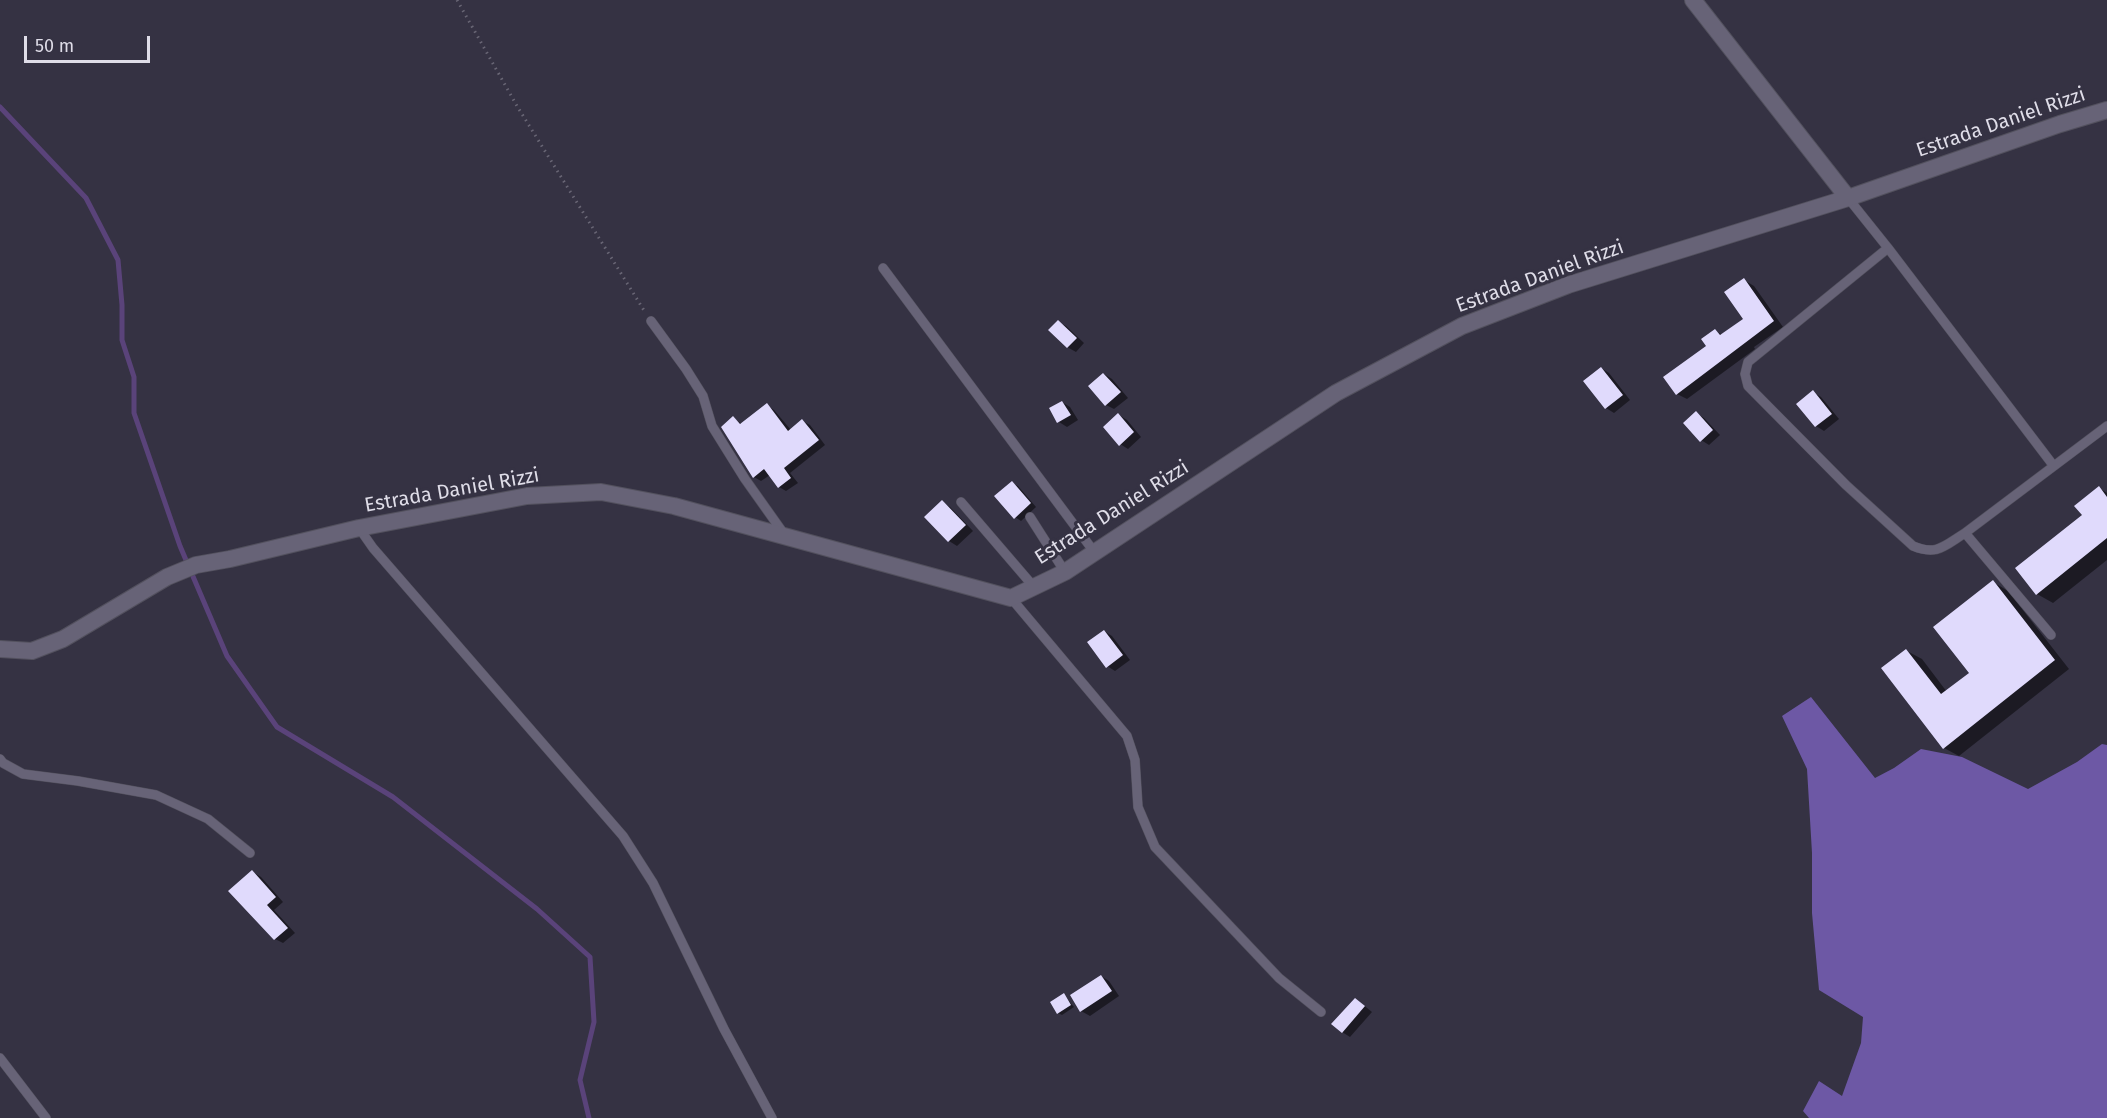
<!DOCTYPE html>
<style>
body{margin:0}
#map{position:relative;width:2107px;height:1118px;overflow:hidden;background:#353243;font-family:"Fira Sans",sans-serif}
canvas{display:block}
.scale{position:absolute;left:24px;top:36px;width:126px;height:27px;box-sizing:border-box;border:3px solid #dfdde8;border-top:0;padding-left:8px;font-size:18px;line-height:21px;white-space:nowrap;color:#dfdde8;-webkit-text-stroke:4px #353243;paint-order:stroke}
</style>
<div id="map">
<canvas width="2107" height="1118"></canvas>
<div class="scale">50 m</div>
</div>
<script>
const context = document.querySelector('canvas').getContext('2d');
context.lineJoin = 'round';
function fill(path, color) { context.fillStyle = color; context.fill(path, 'evenodd'); }
function trace(path, color, width, dash) { context.strokeStyle = color; context.lineWidth = width; context.lineCap = dash ? 'butt' : 'round'; context.setLineDash(dash || []); context.stroke(path); }
function drawText(font, color, halo, rows, align = 'center') {
  context.font = font + ' "Fira Sans",sans-serif'; context.lineWidth = 6; context.setLineDash([]); context.textBaseline = 'middle'; context.strokeStyle = halo; context.fillStyle = color; for (const [text, x, y, turn = 0] of rows) {
    context.save(); context.translate(x, y); context.rotate((+turn || 0) * Math.PI / 180); context.textAlign = isNaN(turn) ? turn : align; if (halo) context.strokeText(text, 0, 0); context.fillText(text, 0, 0); context.restore();
  }
}
fill(new Path2D(`
 M 1811,697 L 1875,778 L 1894,768 L 1921,749 L 1962,757 L 2028,789 L 2077,762 L 2102,744 L 2107,745 L 2107,1118 L 1809,1118 L 1803,1111 L 1819,1081 L 1842,1096 L 1861,1043 L 1863,1017 L 1819,990 L 1812,913 L 1812,853 L 1807,769 L 1782,716 Z`), '#6d58a5');
fill(new Path2D(`
 M 1744,280 L 1754,286 L 1783,327 L 1754,347 L 1755,349 L 1687,399 L 1677,394 L 1708,346 L 1715,331 L 1723,335 L 1745,319 Z
 M 1058,322 L 1066,326 L 1084,343 L 1076,352 L 1067,347 Z
 M 1601,368 L 1609,373 L 1630,400 L 1614,413 L 1606,408 Z
 M 1104,374 L 1112,379 L 1128,398 L 1114,409 L 1106,405 Z
 M 1813,392 L 1821,397 L 1839,419 L 1824,431 L 1816,426 L 1798,404 Z
 M 1062,402 L 1070,407 L 1078,420 L 1067,427 L 1059,422 Z
 M 767,405 L 774,410 L 791,430 L 802,421 L 810,425 L 825,445 L 790,473 L 798,483 L 786,491 L 779,487 L 770,475 L 761,481 L 754,477 L 733,418 L 742,424 Z
 M 1696,413 L 1704,418 L 1720,435 L 1709,445 L 1701,440 Z
 M 1119,415 L 1127,420 L 1141,437 L 1128,449 L 1120,444 Z
 M 1012,483 L 1018,486 L 1036,507 L 1021,521 L 1015,517 Z
 M 2099,488 L 2107,493 L 2107,560 L 2053,603 L 2037,594 Z
 M 942,502 L 950,507 L 973,531 L 957,546 L 949,541 L 926,517 Z
 M 1993,582 L 2008,591 L 2069,669 L 1959,756 L 1944,748 L 1907,651 L 1922,659 L 1947,692 L 1971,673 Z
 M 1104,631 L 1112,636 L 1130,660 L 1115,671 L 1107,666 Z
 M 253,872 L 261,877 L 283,902 L 274,910 L 295,933 L 283,943 L 275,939 Z
 M 1101,976 L 1109,981 L 1119,996 L 1090,1016 L 1081,1011 L 1072,996 Z
 M 1064,995 L 1074,1007 L 1062,1015 L 1058,1013 Z
 M 1356,999 L 1372,1012 L 1350,1037 L 1342,1032 Z`), '#0007');
trace(new Path2D(`
 M 0,107 L 86,198 L 118,260 L 122,305 L 122,340 L 134,377 L 134,413 L 180,546 L 227,656 L 277,727 L 393,797 L 537,909 L 590,957 L 594,1022 L 580,1080 L 589,1118`), '#5a437a', 5);
fill(new Path2D(`
 M 1744,278 L 1774,321 L 1676,395 L 1663,377 L 1706,346 L 1701,339 L 1715,329 L 1720,335 L 1743,319 L 1724,292 Z
 M 1058,320 L 1077,338 L 1067,348 L 1048,330 Z
 M 1601,367 L 1623,395 L 1605,409 L 1583,381 Z
 M 1103,373 L 1121,392 L 1105,406 L 1088,386 Z
 M 1813,390 L 1832,414 L 1815,427 L 1796,404 Z
 M 1062,401 L 1071,415 L 1057,423 L 1049,408 Z
 M 767,403 L 788,431 L 802,419 L 819,440 L 784,468 L 791,478 L 778,488 L 764,469 L 753,478 L 721,427 L 733,416 L 740,424 Z
 M 1696,411 L 1713,430 L 1700,442 L 1683,423 Z
 M 1118,413 L 1134,432 L 1119,446 L 1103,427 Z
 M 1012,481 L 1031,503 L 1014,519 L 994,496 Z
 M 2099,486 L 2107,497 L 2107,538 L 2036,595 L 2015,568 L 2082,515 L 2074,506 Z
 M 942,500 L 966,525 L 948,542 L 924,517 Z
 M 1993,580 L 2055,660 L 1943,749 L 1881,668 L 1906,649 L 1941,694 L 1969,673 L 1933,627 Z
 M 1104,630 L 1123,655 L 1106,668 L 1087,642 Z
 M 252,870 L 276,897 L 267,905 L 288,928 L 274,940 L 228,891 Z
 M 1101,975 L 1112,991 L 1080,1012 L 1070,995 Z
 M 1064,993 L 1071,1005 L 1057,1014 L 1050,1002 Z
 M 1355,998 L 1365,1006 L 1342,1033 L 1331,1024 Z`), '#e0dafc');
const service = new Path2D(`
 M 1848,198 L 1888,248 L 2053,465
 M 1888,248 L 1748,362 L 1745,374 L 1748,386 L 1846,485 L 1913,546 C 1937,556 1944,546 1965,533 L 2051,635
 M 883,268 L 1095,553
 M 651,321 L 686,369 L 703,396 L 712,426 L 745,479 L 784,534
 M 961,502 L 1034,587
 M 1030,517 L 1065,572
 M 359,528 L 373,548 L 623,836 L 653,883 L 724,1029 L 772,1118
 M 1965,533 L 2107,426
 M 1011,598 L 1127,736 L 1135,760 L 1138,807 L 1155,847 L 1279,978 L 1321,1012
 M 0,759 L 3,763 L 23,774 L 78,781 L 156,795 L 208,819 L 250,853
 M 0,1058 L 46,1118`);
const minor = new Path2D(`
 M 1693,0 L 1848,198
 M 0,649 L 32,651 L 63,639 L 167,577 L 196,565 L 230,559 L 359,528 L 527,496 L 601,492 L 674,506 L 1011,598 L 1065,572 L 1336,393 L 1462,326 L 1568,285 L 1848,198 L 2060,124 L 2107,110`);
trace(service, '#53515e', 10);
trace(minor, '#53515e', 18);
trace(new Path2D(`
 M 457,0 L 517,106 L 645,312`), '#696675', 3, [1.5, 4.5]);
trace(service, '#676377', 9);
trace(minor, '#676377', 16);
drawText('20px', '#dfdde8', '#353243', [
 ["Estrada Daniel Rizzi",2001,123,-19],
 ["Estrada Daniel Rizzi",1540,277,-20],
 ["Estrada Daniel Rizzi",452,491,-10],
 ["Estrada Daniel Rizzi",1112,513,-32]
]);
</script>
